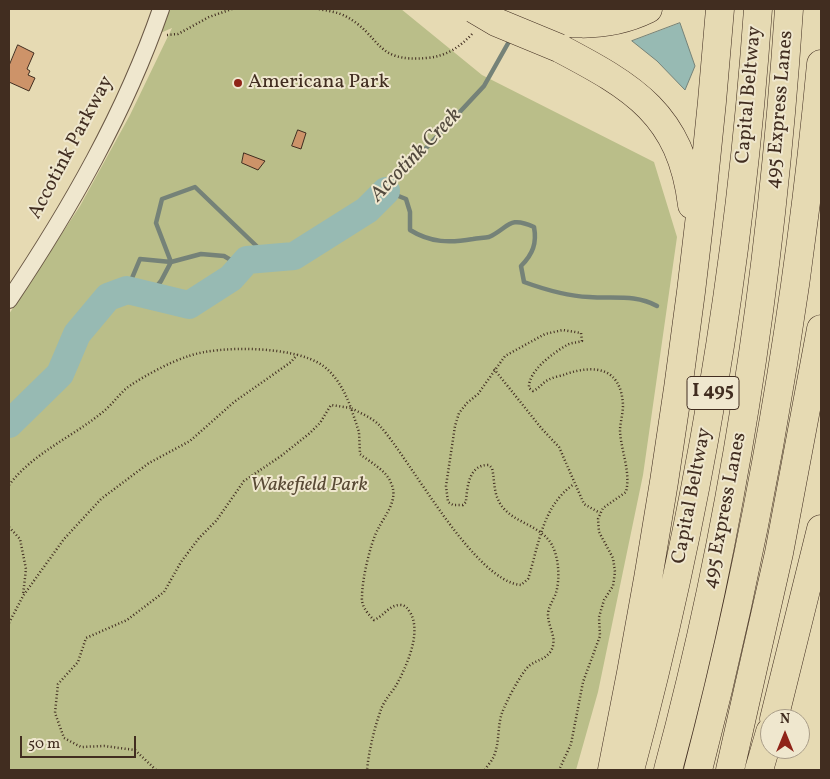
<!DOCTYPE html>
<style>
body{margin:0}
#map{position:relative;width:830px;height:779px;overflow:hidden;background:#e6dab3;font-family:Vollkorn,serif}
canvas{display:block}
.frame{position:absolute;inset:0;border:10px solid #412d20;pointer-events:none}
.north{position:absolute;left:760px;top:709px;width:50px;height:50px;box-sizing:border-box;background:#efe7ce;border:1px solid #a99d88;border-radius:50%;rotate:0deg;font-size:14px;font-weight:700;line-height:20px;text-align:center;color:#412d20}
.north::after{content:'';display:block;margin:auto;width:18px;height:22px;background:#8f2418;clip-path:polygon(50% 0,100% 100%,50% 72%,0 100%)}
.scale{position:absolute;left:20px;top:736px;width:116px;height:22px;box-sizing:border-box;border:2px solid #412d20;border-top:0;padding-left:6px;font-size:15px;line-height:18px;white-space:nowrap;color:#412d20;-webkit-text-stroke:4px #efe7ce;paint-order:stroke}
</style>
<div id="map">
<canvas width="830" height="779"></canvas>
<div class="frame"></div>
<div class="north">N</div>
<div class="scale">50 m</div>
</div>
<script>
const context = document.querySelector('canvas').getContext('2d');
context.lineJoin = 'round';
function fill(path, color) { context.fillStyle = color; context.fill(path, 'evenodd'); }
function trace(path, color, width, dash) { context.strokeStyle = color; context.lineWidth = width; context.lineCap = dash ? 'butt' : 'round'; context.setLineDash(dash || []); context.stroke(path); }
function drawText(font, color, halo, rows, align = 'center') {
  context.font = font + ' Vollkorn,serif'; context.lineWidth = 4; context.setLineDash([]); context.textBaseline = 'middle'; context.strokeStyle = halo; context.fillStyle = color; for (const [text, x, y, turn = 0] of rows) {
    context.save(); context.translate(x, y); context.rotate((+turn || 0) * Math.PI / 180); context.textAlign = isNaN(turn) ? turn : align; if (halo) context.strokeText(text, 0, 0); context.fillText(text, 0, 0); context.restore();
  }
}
fill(new Path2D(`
 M 163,9 L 401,9 L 482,75 L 654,162 L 677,237 L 643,475 L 598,692 L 576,770 L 9,770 L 9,314 L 80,206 L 130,115 L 172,28 L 151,37 Z`), '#babe89');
const water = new Path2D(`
 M 680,23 L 695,66 L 685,90 L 657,61 L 632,41 Z`);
fill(water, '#97bab3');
trace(water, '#758278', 1);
trace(new Path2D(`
 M 511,38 L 484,86 L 386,191 L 406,199 L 410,212 L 410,230 C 431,243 450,243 473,239 C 478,238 484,238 489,237 C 509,228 508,215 534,227 C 537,243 533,254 521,266 L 524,282 C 546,290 566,296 589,297 C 613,299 635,294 657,306
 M 127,290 L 140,259 L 171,262 L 201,254 L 224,256 L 241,266
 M 150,295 L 161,281 L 171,262 L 156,223 L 162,199 L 195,187 L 269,258`), '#758278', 4.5);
trace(new Path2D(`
 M 9,424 L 60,374 L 77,334 L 108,297 L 127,290 L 189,305 L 231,278 L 247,260 L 294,256 L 367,210 L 386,191`), '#97bab3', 28);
const building = new Path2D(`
 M 18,45 L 34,53 L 27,69 L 30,71 L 28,75 L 35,78 L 29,91 L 9,82 L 9,66 Z
 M 298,130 L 306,133 L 301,149 L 292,146 Z
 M 244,153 L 265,161 L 258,170 L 242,163 Z`);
fill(building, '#cd9369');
trace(building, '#412d20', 1);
const minor = new Path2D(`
 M 9,300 C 70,209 125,113 161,9`);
const motorway = new Path2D(`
 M 516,9 C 557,28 607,29 648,9
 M 559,48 C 633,87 681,114 692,205
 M 774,719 L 821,529
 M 612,770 C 663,519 700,264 720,9
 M 630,770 C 697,521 740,266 758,9
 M 668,770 C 735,521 772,266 789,9
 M 698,770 C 758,539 799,301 821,64
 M 730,770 L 779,553 L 821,329
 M 759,770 L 770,732`);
trace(minor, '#6a5845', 18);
trace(motorway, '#412d20', 29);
trace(new Path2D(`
 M 319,9 C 328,11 338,12 345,16 C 382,35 373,63 427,58 C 447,56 460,47 473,33
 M 167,35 L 178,34 L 209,17 L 232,9
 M 494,369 L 542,429 L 559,447 L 584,504 L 600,513
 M 9,485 C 34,452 73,437 104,411 C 114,403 121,391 131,385 C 146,375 172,361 189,356 C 220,345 294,346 322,365 C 337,376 345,392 351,408 C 360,413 373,418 380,426 C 412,462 474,581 521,585 L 528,579 C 539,545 542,506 574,484
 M 9,527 L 20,539 L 26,569 L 23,595
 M 9,623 L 23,596 L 64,539 L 101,499 L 149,463 L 190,441 L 234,402 L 291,362 L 297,355
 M 156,770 L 135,750 L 104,746 L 81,747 L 64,738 L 55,713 L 58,684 L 78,662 L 86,638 L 127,620 L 164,592 L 181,562 L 199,538 L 216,521 L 244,481 L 281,456 L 310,433 L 320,423 L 331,405 L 351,408 L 359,432 L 360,454 C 370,462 387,471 391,483 C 399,500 385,515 378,529 C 370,544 362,580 362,597 C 361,606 368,614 374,620 C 384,616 389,605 400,605 C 406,605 408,609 411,614 C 421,634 407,665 397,684 C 393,691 386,698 382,707 C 375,725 369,750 367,770
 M 485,770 C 487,766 491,762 493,758 C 500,744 497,727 502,713 C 506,702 521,673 529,666 C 536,660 545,660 551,651 C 558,638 548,627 548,615 C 548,607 553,601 556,593 C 560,579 559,558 552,545 C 541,525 513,523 501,505 C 493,493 495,481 492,468 L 489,465 C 469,464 467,487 466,502 L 463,505 L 453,505 L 448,502 L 446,486 L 455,426 L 459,413 L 467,403 L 478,394 L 505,356 L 545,334 L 563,330 L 581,333 L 582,341 C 577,343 572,342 567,345 C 553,353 528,371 529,388 L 533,391 C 540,388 542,383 548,380 C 553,377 561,376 566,374 C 596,364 621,368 623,405 C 623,414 620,423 620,431 C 621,451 631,472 626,492 L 603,508 L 598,519 L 599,532 L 613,558 L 615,572 L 613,586 L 604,600 L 599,617 L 600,636 L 583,682 L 571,744 L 559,770`), '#412d20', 2.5, [1, 2.5]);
trace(minor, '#efe7ce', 16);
trace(motorway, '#e6dab3', 28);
const motorwayBridge = new Path2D(`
 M 474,9 L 496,22 L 559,48`);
trace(motorwayBridge, '#412d20', 29, []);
trace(motorwayBridge, '#e6dab3', 28);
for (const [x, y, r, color] of [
 [238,83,5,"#8f2418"]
]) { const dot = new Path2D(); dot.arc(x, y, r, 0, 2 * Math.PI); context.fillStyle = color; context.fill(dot); trace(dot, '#efe7ce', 2); }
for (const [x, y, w] of [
 [713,393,52]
]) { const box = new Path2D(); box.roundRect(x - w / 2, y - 16.5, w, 33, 4); context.fillStyle = '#efe7ce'; context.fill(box); trace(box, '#412d20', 1); }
drawText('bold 19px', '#412d20', null, [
 ["I 495",713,393]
]);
drawText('20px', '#412d20', '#efe7ce', [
 ["Americana Park",248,83]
], 'left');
drawText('20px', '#412d20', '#efe7ce', [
 ["Capital Beltway",750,95,-85],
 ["495 Express Lanes",781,110,-85],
 ["Accotink Parkway",72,148,-62],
 ["Capital Beltway",693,496,-79],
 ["495 Express Lanes",726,511,-79]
]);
drawText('italic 20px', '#594a35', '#efe7ce', [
 ["Wakefield Park",309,486]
]);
drawText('italic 21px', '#52493d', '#efe7ce', [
 ["Accotink Creek",417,156,-46]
]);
</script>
